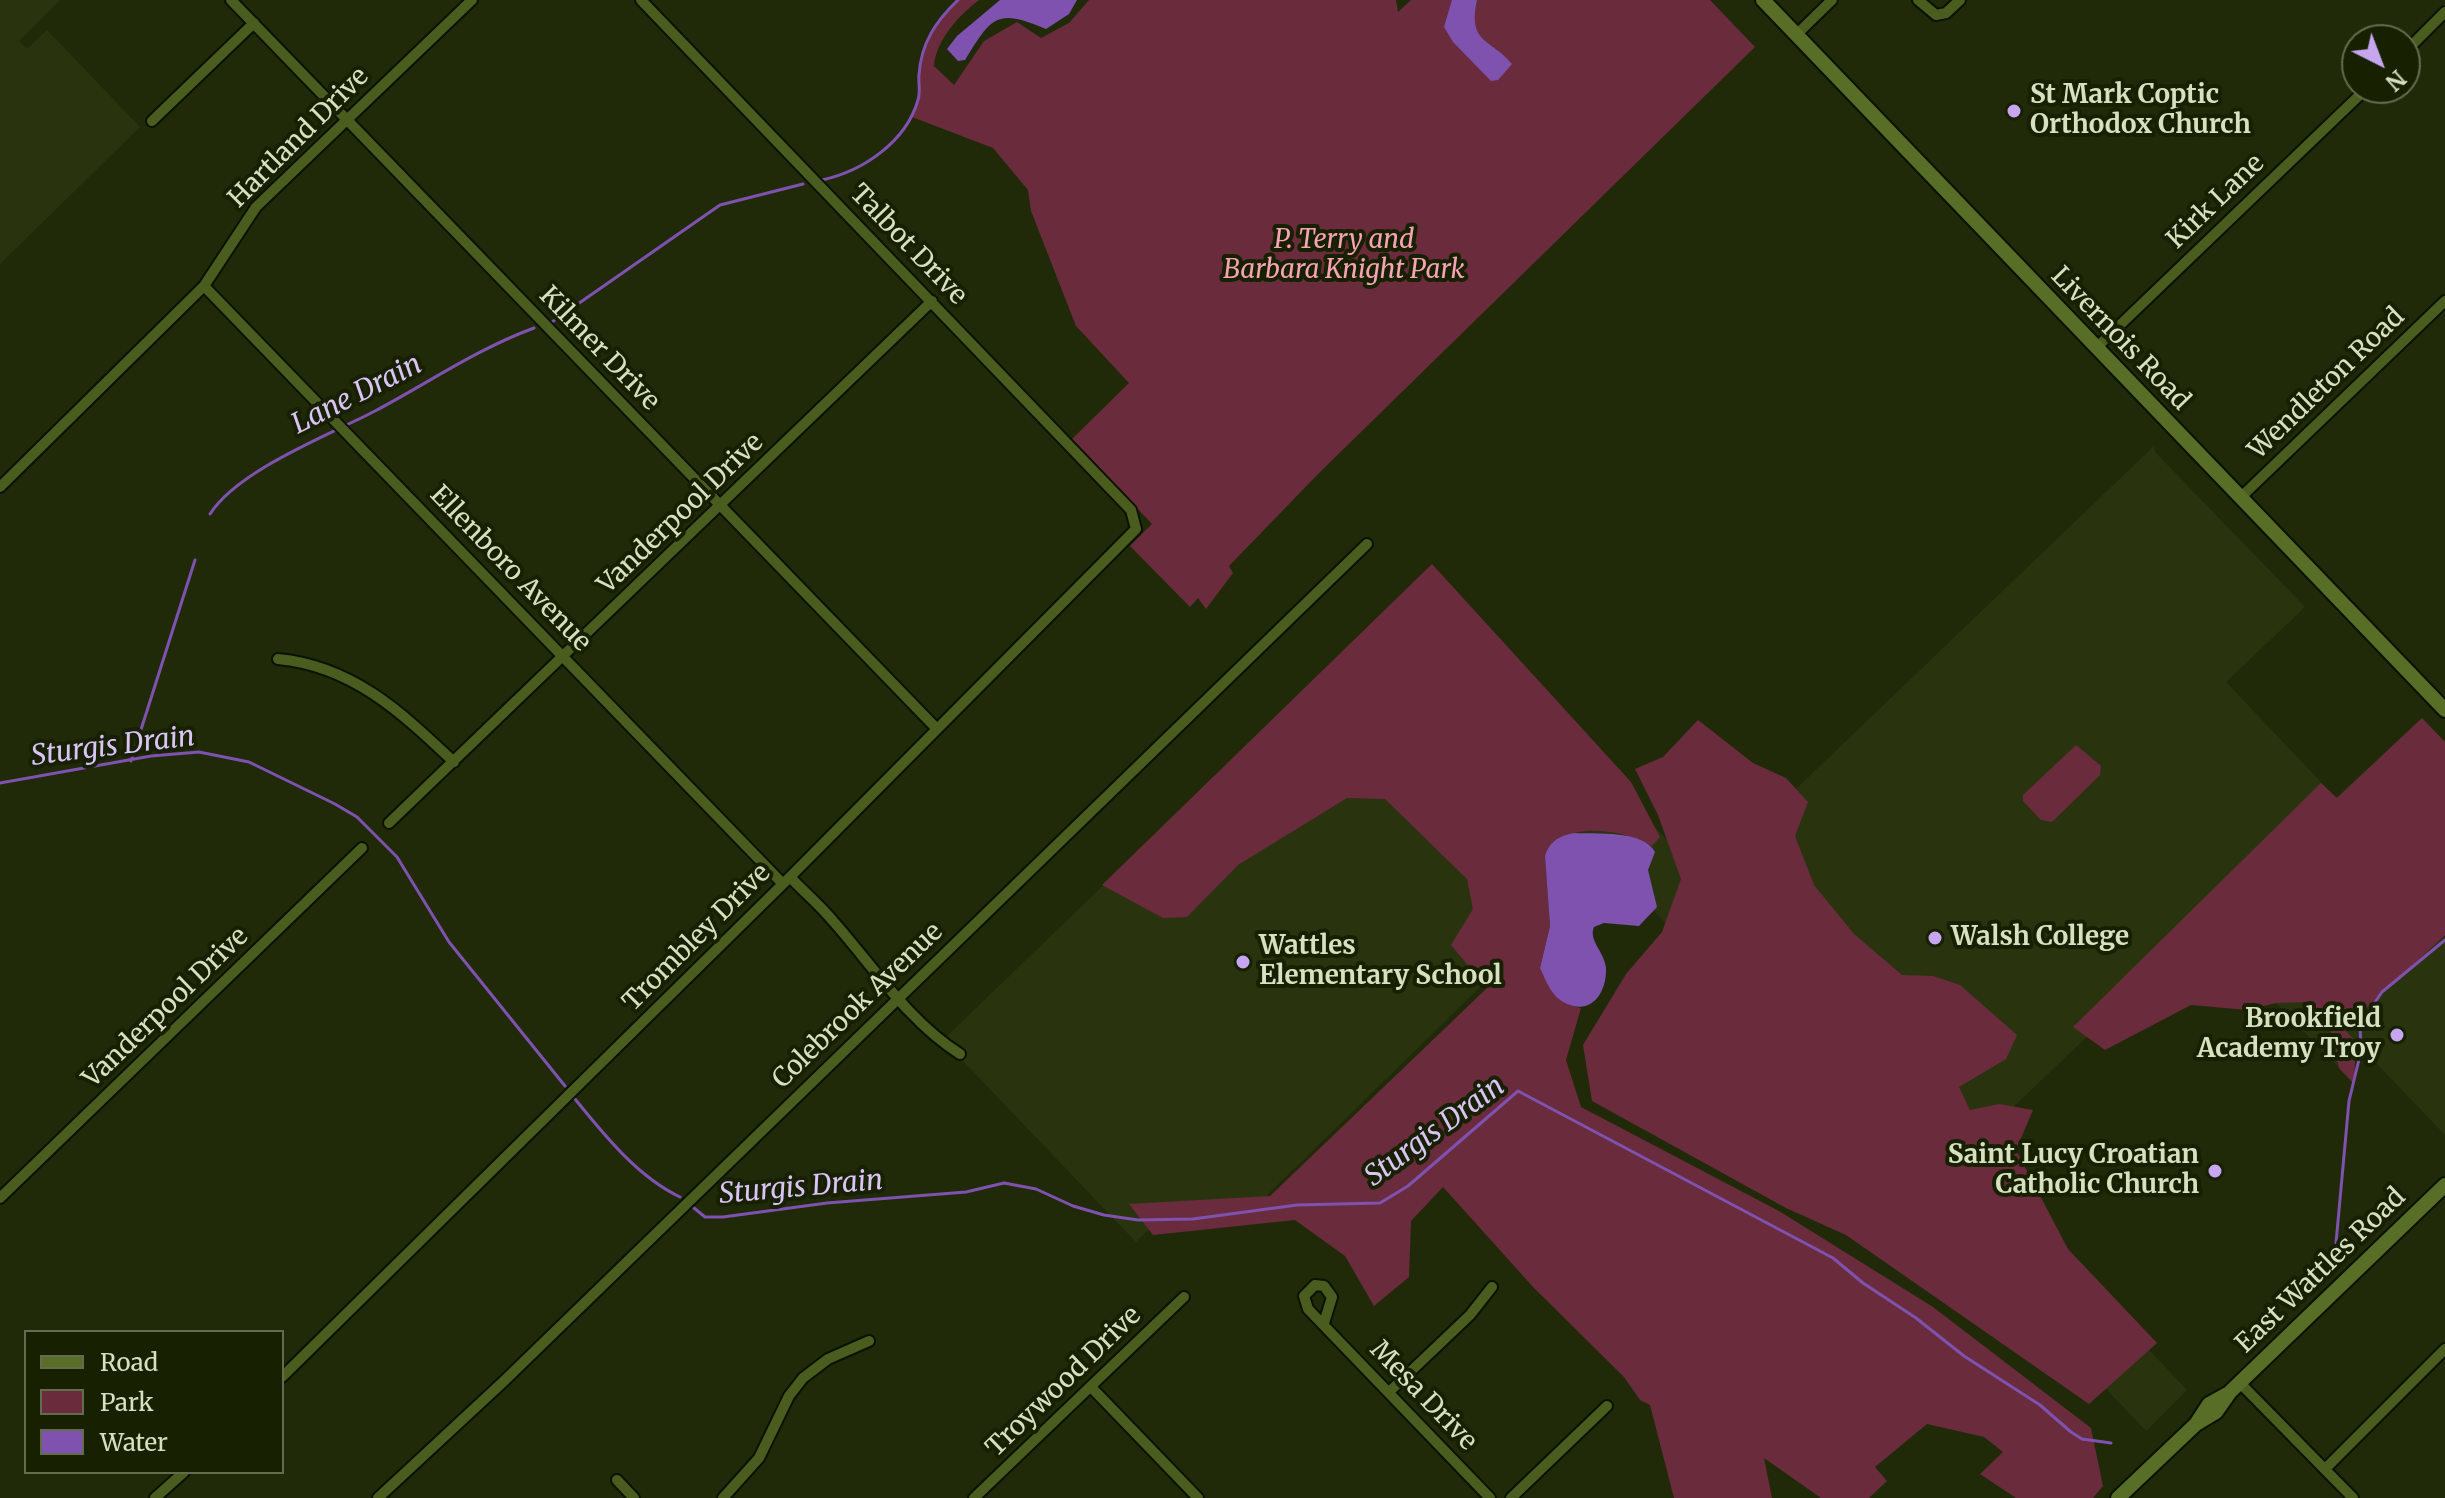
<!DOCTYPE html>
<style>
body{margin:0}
#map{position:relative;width:2445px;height:1498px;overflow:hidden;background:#202a09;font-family:Merriweather,serif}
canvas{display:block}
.legend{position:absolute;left:24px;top:1330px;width:260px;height:144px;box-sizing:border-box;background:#172001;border:2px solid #636d4e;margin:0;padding:10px 14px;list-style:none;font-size:24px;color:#d5e1c1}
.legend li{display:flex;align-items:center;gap:16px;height:40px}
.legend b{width:40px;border:2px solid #636d4e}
.north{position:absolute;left:2341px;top:24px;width:80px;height:80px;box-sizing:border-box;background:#172001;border:2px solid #636d4e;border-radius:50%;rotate:138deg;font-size:22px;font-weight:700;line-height:32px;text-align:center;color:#d5e1c1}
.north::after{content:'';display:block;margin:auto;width:28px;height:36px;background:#c7a6f0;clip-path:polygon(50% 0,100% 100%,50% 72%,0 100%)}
</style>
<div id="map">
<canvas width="2445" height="1498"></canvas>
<ul class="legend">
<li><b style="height:10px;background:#586e27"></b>Road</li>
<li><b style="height:22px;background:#6a2b3d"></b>Park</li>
<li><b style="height:22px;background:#7e52ae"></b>Water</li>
</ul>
<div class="north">N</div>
</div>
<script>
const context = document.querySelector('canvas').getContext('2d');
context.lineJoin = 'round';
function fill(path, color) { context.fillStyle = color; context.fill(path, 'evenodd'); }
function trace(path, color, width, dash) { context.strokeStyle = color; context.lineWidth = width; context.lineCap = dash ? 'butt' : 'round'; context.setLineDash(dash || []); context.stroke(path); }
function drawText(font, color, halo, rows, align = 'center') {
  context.font = font + ' Merriweather,serif'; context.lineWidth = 8; context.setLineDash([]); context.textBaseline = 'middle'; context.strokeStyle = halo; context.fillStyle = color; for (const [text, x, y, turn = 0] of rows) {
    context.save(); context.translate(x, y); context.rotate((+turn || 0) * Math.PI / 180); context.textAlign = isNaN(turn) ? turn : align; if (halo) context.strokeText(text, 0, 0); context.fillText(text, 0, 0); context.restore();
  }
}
fill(new Path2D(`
 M 0,0 L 60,0 L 19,41 L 27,49 L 47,30 L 140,127 L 0,264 Z
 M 2154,446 L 2155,452 L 2305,607 L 2226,682 L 2336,798 L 2422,718 L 2445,742 L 2445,1135 L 2356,1042 L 2352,1081 L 2202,927 L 1964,1154 L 2187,1390 L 2146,1431 L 1608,862 L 1252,1210 L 1160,1219 L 1136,1242 L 943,1040 L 1420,580 L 1703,878 Z`), '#29340f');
fill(new Path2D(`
 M 958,0 L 979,0 C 959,15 936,40 934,66 L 954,85 L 984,41 L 1017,22 L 1041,38 L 1069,23 L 1089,0 L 1396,0 L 1398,12 L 1411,0 L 1710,0 L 1755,47 L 1319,473 L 1229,566 L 1233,573 L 1206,609 L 1198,598 L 1190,607 L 1130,546 L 1152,524 L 1072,439 L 1129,383 L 1076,326 L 1031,211 L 1028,190 L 993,148 L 912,117 C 919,104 919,93 919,79 C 918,47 936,20 958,0 Z
 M 1432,564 L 1631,782 L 1660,837 L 1652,846 C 1625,829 1559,819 1545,856 L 1550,926 L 1540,968 L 1549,987 L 1569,1005 L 1581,1008 L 1566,1060 L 1581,1107 L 1779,1211 L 1933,1307 L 2091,1428 L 2103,1486 L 2093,1498 L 2016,1498 L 1980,1474 L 2003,1452 L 1984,1437 L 1927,1424 L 1875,1467 L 1887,1481 L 1869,1498 L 1821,1498 L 1764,1458 L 1772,1498 L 1674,1498 L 1650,1405 L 1640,1400 L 1624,1377 L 1534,1288 L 1443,1187 L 1411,1221 L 1409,1277 L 1374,1306 L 1345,1256 L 1295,1220 L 1153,1235 L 1129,1204 L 1270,1196 L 1487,988 L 1451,945 L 1473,909 L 1467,879 L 1385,799 L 1347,798 L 1238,865 L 1187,917 L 1163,918 L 1102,885 Z
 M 2422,718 L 2445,742 L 2445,935 L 2344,1029 L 2356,1042 L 2354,1084 L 2339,1068 L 2328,1019 L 2306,1002 L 2276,1003 L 2248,1010 L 2191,1005 L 2105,1050 L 2073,1027 L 2321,783 L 2337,798 Z
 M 1698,720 L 1753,763 L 1786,778 L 1808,802 L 1795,836 L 1814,885 L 1854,934 L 1902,975 L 1933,976 L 1960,985 L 2017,1035 L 2006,1059 L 1959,1087 L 1970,1110 L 1999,1104 L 2033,1110 L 2016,1150 L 2068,1249 L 2157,1343 L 2089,1404 L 1846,1235 L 1786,1208 L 1592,1101 L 1583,1045 L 1626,974 L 1662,932 L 1681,879 L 1658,815 L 1635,769 L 1663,757 Z
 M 2076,745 L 2101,766 L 2100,775 L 2052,822 L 2041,820 L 2023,801 L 2023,795 Z`), '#6a2b3d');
fill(new Path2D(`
 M 1000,0 L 1077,0 L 1069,14 L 1046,29 C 997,8 992,16 965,60 L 958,61 L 947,49 L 957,36 Z
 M 1452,0 L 1477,0 C 1467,44 1492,39 1512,64 L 1498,80 L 1491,81 L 1453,42 L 1444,27 Z
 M 1574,833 C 1596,834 1644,830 1655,852 L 1648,870 L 1657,907 L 1639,926 L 1604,923 L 1594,927 C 1588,940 1605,953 1606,968 C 1607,993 1591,1016 1565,1003 C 1551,996 1546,981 1540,968 L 1550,926 L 1545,856 C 1550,841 1559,836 1574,833 Z`), '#7e52ae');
trace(new Path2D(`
 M 822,180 C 863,171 906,142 918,100 C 921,91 918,83 919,75 C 921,43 936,21 958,0
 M 552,322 L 720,205 L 803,184
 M 210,514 C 238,470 329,435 375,411 C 428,383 477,349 534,328
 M 131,761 L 195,560
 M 0,783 L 151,756 L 199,752 L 249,762 L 335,804 L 357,817 L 397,857 L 449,942 L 565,1086
 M 575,1099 C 605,1136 638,1177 680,1197
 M 694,1208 L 705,1217 L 723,1217 L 827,1203 L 966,1192 L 1004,1183 L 1036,1189 L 1073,1206 L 1104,1215 L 1138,1220 L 1193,1219 L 1297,1205 L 1380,1203 L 1408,1186 L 1518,1091 L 1833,1258 L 1863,1283 L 1916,1318 L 1964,1356 L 2040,1405 L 2071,1432 L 2082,1439 L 2111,1443
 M 2336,1243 L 2349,1101 L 2361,1051 L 2360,1024 L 2382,992 L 2445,940`), '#7e52ae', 3);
const street = new Path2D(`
 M 231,0 L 937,729
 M 1918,0 L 1936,15 L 1946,13 L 1960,0
 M 1796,35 L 1832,0
 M 2405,52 L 2445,12
 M 152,121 L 254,23
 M 204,286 L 783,884
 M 2096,348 L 2367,88
 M 0,487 L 204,286 L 256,207 L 472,0
 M 2240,498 L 2445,301
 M 278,659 C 353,666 402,713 454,762
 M 389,823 L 932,301
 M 790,877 C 804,892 820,905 833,921 C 873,966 908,1021 960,1054
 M 0,1198 L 362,848
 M 1324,1323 L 1332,1297 L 1324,1286 L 1315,1285 L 1304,1296 L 1308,1309 L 1490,1498
 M 282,1377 L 790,877 L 1136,529 L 1131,510 L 641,0
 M 2240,1383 L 2353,1498
 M 1091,1387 L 1198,1498
 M 1389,1392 L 1470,1315 L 1492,1287
 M 2325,1469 L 2445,1349
 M 617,1480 L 634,1498
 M 155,1498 L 184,1472
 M 378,1498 L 503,1382 L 1367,544
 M 723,1498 L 759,1458 L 789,1396 L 803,1378 L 828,1359 L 869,1341
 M 974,1498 L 1184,1297
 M 1511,1498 L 1607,1406`);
const secondary = new Path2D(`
 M 1763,0 L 2445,710
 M 2196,1424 L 2216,1412 L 2230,1392 L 2445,1185
 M 2118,1498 L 2196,1424 L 2209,1404 L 2227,1394`);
trace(street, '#0a1200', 14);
trace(secondary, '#0a1200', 18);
trace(street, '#4a5d1f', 10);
trace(secondary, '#586e27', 14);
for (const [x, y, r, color] of [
 [2014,111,8,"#c7a6f0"],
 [1935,938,8,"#c7a6f0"],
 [1243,962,8,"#c7a6f0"],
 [2397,1035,8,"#c7a6f0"],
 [2215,1171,8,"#c7a6f0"]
]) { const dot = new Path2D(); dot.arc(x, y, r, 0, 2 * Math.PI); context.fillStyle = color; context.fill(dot); trace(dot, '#172001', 3); }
drawText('bold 26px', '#d5e1c1', '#172001', [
 ["St Mark Coptic",2030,96],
 ["Orthodox Church",2030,126],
 ["Walsh College",1951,938],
 ["Wattles",1259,947],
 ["Elementary School",1259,977],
 ["Brookfield",2381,1020,"right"],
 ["Academy Troy",2381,1050,"right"],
 ["Saint Lucy Croatian",2199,1156,"right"],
 ["Catholic Church",2199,1186,"right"]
], 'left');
drawText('26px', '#d5e1c1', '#172001', [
 ["Hartland Drive",299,138,-45],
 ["Kirk Lane",2216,202,-44],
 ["Talbot Drive",908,245,46],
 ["Livernois Road",2120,339,46],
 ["Kilmer Drive",599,349,46],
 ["Wendleton Road",2327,384,-44],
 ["Vanderpool Drive",681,514,-44],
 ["Ellenboro Avenue",510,569,46],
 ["Trombley Drive",697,938,-45],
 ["Colebrook Avenue",858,1006,-44],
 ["Vanderpool Drive",166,1008,-44],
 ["East Wattles Road",2321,1271,-44],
 ["Troywood Drive",1064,1382,-44],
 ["Mesa Drive",1423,1396,46]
]);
drawText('italic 26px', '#f8a2b6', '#172001', [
 ["P. Terry and",1344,241],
 ["Barbara Knight Park",1344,271]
]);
drawText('italic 28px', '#d9c4f5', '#172001', [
 ["Lane Drain",357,395,-27],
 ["Sturgis Drain",113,747,-7],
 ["Sturgis Drain",1435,1132,-36],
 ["Sturgis Drain",801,1188,-5]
]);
</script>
